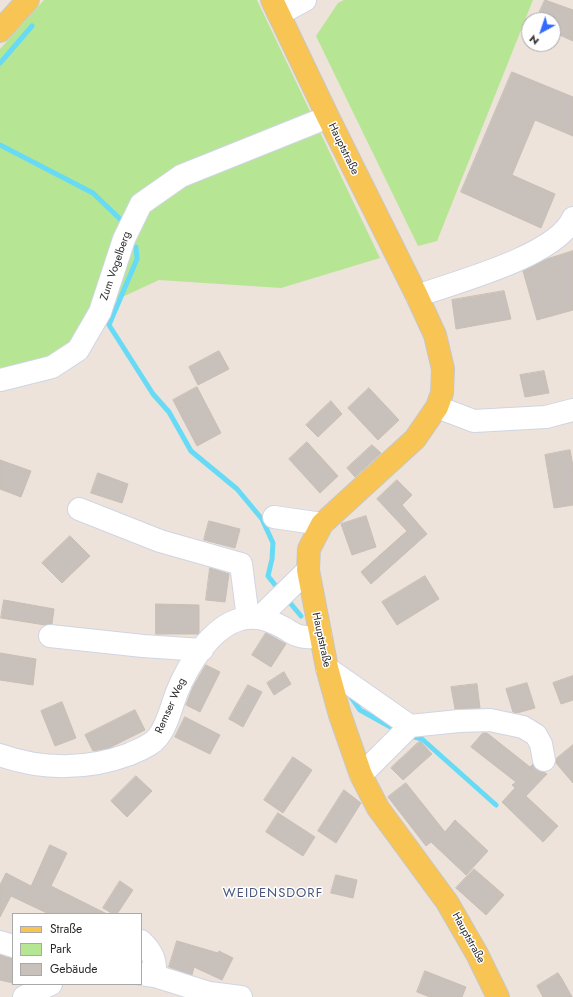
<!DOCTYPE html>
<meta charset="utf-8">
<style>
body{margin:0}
#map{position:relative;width:573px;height:997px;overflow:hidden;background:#ede3da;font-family:Jost,sans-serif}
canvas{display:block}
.legend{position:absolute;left:12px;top:913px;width:130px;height:72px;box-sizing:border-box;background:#fff;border:1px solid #a9a9a9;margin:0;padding:5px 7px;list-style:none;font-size:12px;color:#292929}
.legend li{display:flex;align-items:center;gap:8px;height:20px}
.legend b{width:20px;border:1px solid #a9a9a9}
.north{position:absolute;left:521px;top:12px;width:40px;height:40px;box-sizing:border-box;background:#fff;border:1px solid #a9a9a9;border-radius:50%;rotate:220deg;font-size:11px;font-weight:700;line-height:16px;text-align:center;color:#292929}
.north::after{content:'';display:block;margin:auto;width:14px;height:18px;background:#356aff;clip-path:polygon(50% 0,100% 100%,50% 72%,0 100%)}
</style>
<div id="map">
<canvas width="573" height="997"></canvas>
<ul class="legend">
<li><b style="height:5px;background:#f8c554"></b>Straße</li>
<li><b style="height:11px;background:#b6e693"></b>Park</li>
<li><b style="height:11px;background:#c8c0ba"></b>Gebäude</li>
</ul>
<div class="north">N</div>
</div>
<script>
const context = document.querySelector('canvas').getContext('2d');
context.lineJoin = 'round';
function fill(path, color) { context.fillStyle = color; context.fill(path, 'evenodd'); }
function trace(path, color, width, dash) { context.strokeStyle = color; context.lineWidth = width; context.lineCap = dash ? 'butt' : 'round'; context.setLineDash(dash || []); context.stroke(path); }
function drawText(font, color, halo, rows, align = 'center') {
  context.font = font + ' Jost,sans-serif'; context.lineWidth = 3; context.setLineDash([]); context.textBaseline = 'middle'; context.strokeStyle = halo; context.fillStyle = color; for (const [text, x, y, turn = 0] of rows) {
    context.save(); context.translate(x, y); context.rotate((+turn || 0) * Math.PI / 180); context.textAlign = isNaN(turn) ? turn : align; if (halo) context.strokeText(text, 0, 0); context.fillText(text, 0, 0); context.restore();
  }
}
fill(new Path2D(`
 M 44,0 L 257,0 L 380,258 L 281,288 L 159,280 L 92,311 L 77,341 L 56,359 L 0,380 L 0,49 Z
 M 344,0 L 533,0 L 437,241 L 418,246 L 316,36 L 338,3 Z`), '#b6e693');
trace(new Path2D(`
 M 0,63 L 32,26
 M 0,145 L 93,193 L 120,219
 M 136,247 L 137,259 L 109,325 L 153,394 L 169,412 L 191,451 L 237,489 L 262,519 L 273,543 L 272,559 L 268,576 L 279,590
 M 286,598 L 301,616
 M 351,697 L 360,710 L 396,730
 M 411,736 L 422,739 L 496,805`), '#67daf5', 5);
const building = new Path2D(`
 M 545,0 L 573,10 L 573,41 L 553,32 L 553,20 L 536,20 Z
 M 512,72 L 573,97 L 573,136 L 535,120 L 512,175 L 555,194 L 541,228 L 461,192 Z
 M 573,251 L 573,310 L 537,320 L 523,271 L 544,260 Z
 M 504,291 L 511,319 L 456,329 L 452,300 Z
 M 219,351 L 229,369 L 198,385 L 189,367 Z
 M 544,371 L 549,393 L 525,397 L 520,375 Z
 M 197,387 L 221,433 L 197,446 L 173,400 Z
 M 369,388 L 399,420 L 378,440 L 348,408 Z
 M 331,401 L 342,414 L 318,437 L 306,425 Z
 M 307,442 L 338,476 L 320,493 L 289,459 Z
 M 372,445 L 381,453 L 355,477 L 347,468 Z
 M 570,450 L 573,466 L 573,505 L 554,508 L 545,455 Z
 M 0,460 L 31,471 L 21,497 L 0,489 Z
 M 98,473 L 128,484 L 122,503 L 91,493 Z
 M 397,480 L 412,495 L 402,505 L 427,534 L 371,584 L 361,572 L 407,531 L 377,499 Z
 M 366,516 L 376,547 L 352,555 L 341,524 Z
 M 209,521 L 240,529 L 235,548 L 204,540 Z
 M 70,536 L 90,556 L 62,583 L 42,563 Z
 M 210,568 L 229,574 L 225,602 L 206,600 Z
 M 425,576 L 439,599 L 397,625 L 382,602 Z
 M 4,600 L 54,609 L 52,624 L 45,625 L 1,618 Z
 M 156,604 L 199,605 L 199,633 L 198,634 L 156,634 Z
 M 266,633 L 286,644 L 271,667 L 252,655 Z
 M 0,653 L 36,659 L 33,685 L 0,680 Z
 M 206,665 L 220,672 L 200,712 L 186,705 L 193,687 Z
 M 284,672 L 291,684 L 274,695 L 267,683 Z
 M 573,676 L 573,700 L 561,704 L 553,683 Z
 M 527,683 L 535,708 L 517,713 L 513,712 L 506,689 Z
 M 477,684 L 480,708 L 455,709 L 451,687 Z
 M 248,685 L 262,692 L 243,727 L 229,719 Z
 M 62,702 L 76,738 L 55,746 L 41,711 Z
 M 135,710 L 145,730 L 109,748 L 93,751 L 85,735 Z
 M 185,717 L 220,735 L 210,754 L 175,737 Z
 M 483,733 L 487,733 L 530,767 L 533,764 L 535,768 L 547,774 L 526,796 L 558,826 L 543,842 L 502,802 L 515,788 L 512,785 L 516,782 L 471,747 Z
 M 420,741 L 432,754 L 403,780 L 391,768 Z
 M 573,745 L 573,783 L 556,763 L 556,759 Z
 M 293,757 L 312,770 L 283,813 L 264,800 Z
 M 136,776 L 152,791 L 127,817 L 111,801 Z
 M 406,783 L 445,832 L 455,820 L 488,851 L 466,875 L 431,842 L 426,846 L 388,797 Z
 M 344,790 L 361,803 L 336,843 L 318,831 Z
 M 278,813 L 315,837 L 303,856 L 266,832 Z
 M 50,845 L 67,853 L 51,886 L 107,914 L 49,914 L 11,896 L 0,917 L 0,885 L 6,873 L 31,886 Z
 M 474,869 L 504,895 L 486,915 L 456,888 Z
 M 336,875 L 357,880 L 353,898 L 331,893 Z
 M 120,881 L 133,890 L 117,914 L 113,914 L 103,908 Z
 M 177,941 L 218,953 L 219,951 L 233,958 L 222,980 L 194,967 L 192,975 L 169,967 Z
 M 0,955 L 13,959 L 13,983 L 0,980 Z
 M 425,971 L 466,987 L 462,997 L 430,997 L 417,992 Z
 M 558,973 L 562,979 L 572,997 L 543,997 L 537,986 Z`);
fill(building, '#c8c0ba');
trace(building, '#c8bfb4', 1);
const minor = new Path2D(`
 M 279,14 L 305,0
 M 417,296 C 456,282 557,256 573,218
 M 0,380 L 52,367 L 78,350 L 100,312 L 124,239 L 141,204 L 181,176 L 328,117
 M 437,407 L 474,421 L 546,417 L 573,410
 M 79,509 L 160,541 L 241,564 L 248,618
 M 274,517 L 322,524
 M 259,618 L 308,570
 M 50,636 L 143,646 L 202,650
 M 327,668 L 410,726
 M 0,755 C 42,770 88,770 130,754 C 140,749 151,746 158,737 C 168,724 171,707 177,692 C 188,665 211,627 241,619 C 259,615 271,621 286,629 C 290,632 295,635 300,636 C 306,638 314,637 321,637
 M 361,775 L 410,726 L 459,721 L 490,720 L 523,727 L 536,735 L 541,744 L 544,760
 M 141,941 C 153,952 156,961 155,976
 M 0,942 L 13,946
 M 141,974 L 155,976 L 209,993 L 241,997
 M 24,997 L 51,984`);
const major = new Path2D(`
 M 272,0 L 328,117 L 417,296 L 435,335 L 443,369 L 442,393 L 437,407 L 415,439 L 322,524 L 309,549 L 308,570 L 327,668 L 340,715 L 361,775 L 378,808 L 447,902 L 477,954 L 498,997
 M 0,31 L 28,0`);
trace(minor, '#cfd5e3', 24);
trace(major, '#c7c7c7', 24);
trace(minor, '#fff', 22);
trace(major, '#f8c554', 22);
drawText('11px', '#292929', '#fff', [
 ["Hauptstraße",343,149,64],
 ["Zum Vogelberg",116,266,-71],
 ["Hauptstraße",321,640,78],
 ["Remser Weg",171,706,-66],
 ["Hauptstraße",468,938,61]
]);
context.letterSpacing = '1px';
drawText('13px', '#47557c', '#fff', [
 ["WEIDENSDORF",273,894]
]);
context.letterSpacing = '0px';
</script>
